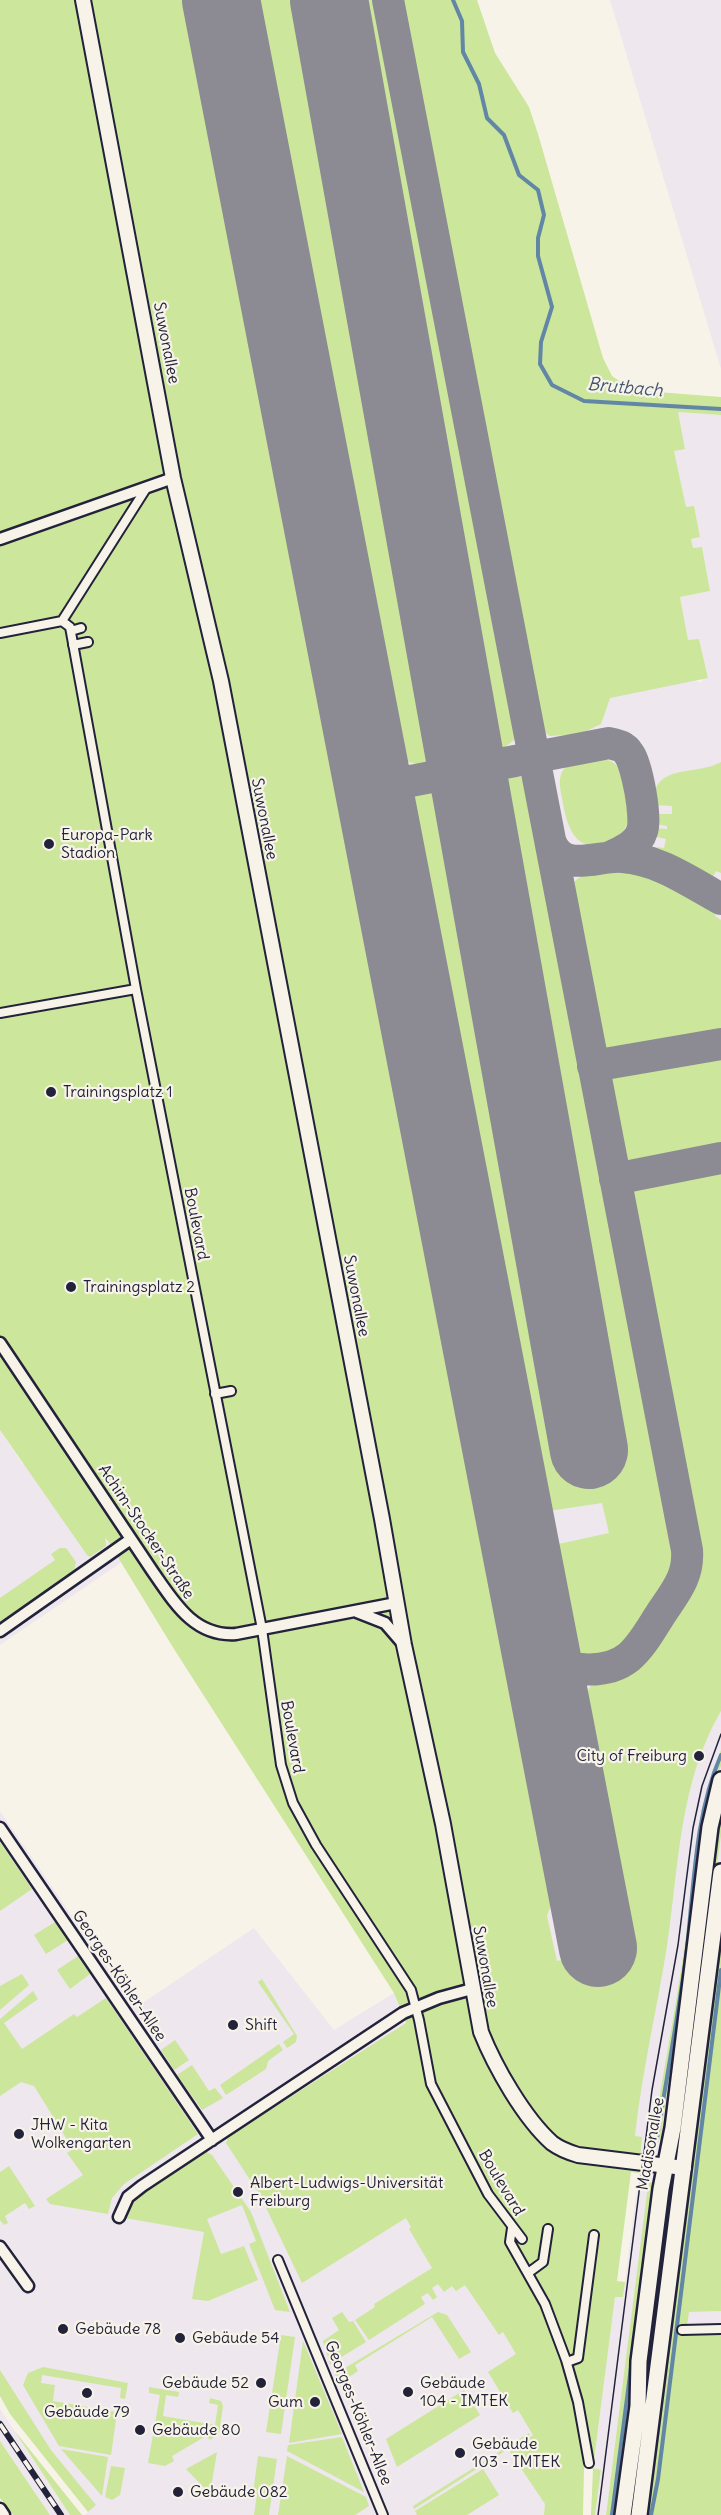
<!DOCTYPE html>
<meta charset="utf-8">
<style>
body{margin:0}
canvas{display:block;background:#f7f3e8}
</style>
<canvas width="721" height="2515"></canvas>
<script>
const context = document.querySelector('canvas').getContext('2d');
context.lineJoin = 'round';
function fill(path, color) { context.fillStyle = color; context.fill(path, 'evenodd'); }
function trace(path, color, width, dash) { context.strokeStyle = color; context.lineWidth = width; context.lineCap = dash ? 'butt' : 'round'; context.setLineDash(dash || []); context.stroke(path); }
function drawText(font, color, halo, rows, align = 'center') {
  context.font = font + ' Delius,sans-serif'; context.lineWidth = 4.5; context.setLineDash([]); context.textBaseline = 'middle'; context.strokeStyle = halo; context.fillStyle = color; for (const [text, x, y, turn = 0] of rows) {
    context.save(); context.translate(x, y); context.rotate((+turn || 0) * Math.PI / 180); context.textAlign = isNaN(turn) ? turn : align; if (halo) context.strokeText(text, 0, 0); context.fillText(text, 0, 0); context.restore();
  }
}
fill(new Path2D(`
 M 116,0 L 441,0 L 654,664 L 702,683 L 702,679 L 708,677 L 699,639 L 688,641 L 680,597 L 710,591 L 702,547 L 693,548 L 691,539 L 700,537 L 694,506 L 686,508 L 674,451 L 685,448 L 677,412 L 721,415 L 721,1750 L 704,1802 L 685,1945 L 651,2150 L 661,2138 L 670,2068 L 683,2007 L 711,1793 L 721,1766 L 721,1813 L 680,2136 L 721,1836 L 721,1925 L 646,2515 L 647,2365 L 644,2364 L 649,2178 L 606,2515 L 595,2515 L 601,2470 L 593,2468 L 615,2296 L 623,2297 L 639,2173 L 648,2176 L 651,2152 L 640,2154 L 590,2131 Z
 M 610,0 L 721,0 L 721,369 Z
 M 0,1430 L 22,1463 L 102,1534 L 122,1562 L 0,1645 Z
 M 0,1811 L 135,2008 L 254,1928 L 334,2030 L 394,1993 L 578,2515 L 85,2515 L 95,2505 L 51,2450 L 0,2374 Z
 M 721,2311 L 721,2333 L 686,2334 L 689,2312 Z
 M 0,2409 L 14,2430 L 70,2515 L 50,2515 L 0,2441 Z`), '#efe7ee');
fill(new Path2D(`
 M 0,0 L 197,0 L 559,1882 L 547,1916 L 557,1961 L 626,1947 L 580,1711 C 585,1690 593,1679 613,1670 C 619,1668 626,1667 631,1663 C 647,1650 692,1581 695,1560 L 622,1185 L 631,1178 L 721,1161 L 721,1711 C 679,1783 679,1865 667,1946 C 657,2009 642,2071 635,2136 L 642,2137 L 639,2173 L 631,2172 L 617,2281 L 625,2282 L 623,2297 L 615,2297 L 593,2468 L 601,2470 L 595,2515 L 591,2515 L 593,2469 L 584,2467 L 583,2515 L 544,2515 L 545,2504 L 510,2452 L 533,2435 L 518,2410 L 513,2413 L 488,2372 L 516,2354 L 503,2332 L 499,2335 L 465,2285 L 456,2291 L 452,2286 L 444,2292 L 438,2284 L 432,2288 L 437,2297 L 433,2300 L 428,2293 L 421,2297 L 425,2304 L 369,2340 L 355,2320 L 375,2307 L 374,2304 L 432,2268 L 409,2229 L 411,2227 L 406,2218 L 302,2283 L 260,2195 L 226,2143 L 228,2137 L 406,2023 L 394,1993 L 174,1649 L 108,1541 L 105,1538 L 106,1546 L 90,1557 L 87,1555 L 0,1430 Z
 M 248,0 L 380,0 L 521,723 L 514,740 L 505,747 L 417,764 L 405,761 L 393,750 Z
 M 394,0 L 477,0 L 495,53 L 529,107 L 538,134 L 603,358 L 612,376 L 632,390 L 721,397 L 721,415 L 678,412 L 685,449 L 674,451 L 686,507 L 694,506 L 700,537 L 691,539 L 693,548 L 702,547 L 710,591 L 680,597 L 688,640 L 699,639 L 708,678 L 610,698 L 601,724 L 580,734 L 550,736 L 540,729 L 532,716 Z
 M 594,757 C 606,758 615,761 621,771 L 629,821 L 620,837 C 582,856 570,840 563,804 C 561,790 555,775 568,765 C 574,758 586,758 594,757 Z
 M 721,762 L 721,873 L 716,871 L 709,884 L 644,849 L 647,846 L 664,848 L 666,839 L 652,836 L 655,828 L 667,829 L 667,826 L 656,824 L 657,814 L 672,814 L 672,806 L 655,805 C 649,763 697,776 721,762 Z
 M 508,774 L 524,778 L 532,788 L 681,1558 L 680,1570 L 631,1645 C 612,1666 588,1662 568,1644 L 549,1546 L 609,1533 L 602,1503 L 542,1512 L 406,815 L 413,798 L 421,791 Z
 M 641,866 L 663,873 L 720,904 L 715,916 L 721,920 L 721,1036 L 610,1057 L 596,1047 L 567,899 C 568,895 569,889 572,885 C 583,867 622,868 641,866 Z
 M 721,1048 L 721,1153 L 627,1171 L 621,1169 L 603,1087 L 612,1071 Z
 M 60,1548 L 66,1548 L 76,1562 L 73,1575 L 0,1624 L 0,1598 L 55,1560 L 51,1554 Z
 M 721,1750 L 721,1766 L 711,1792 L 683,2007 L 670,2068 L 661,2138 L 651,2151 C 661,2082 675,2013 685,1943 C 695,1878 696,1812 721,1750 Z
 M 721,1813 L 721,1836 L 680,2136 Z
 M 0,1842 L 32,1889 L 0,1911 Z
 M 55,1922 L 68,1940 L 46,1954 L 34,1935 Z
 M 721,1925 L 721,2311 L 689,2312 L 686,2334 L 721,2333 L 721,2515 L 646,2515 Z
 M 78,1956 L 90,1974 L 70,1989 L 57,1970 Z
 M 22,1974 L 29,1985 L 0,2010 L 0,1986 Z
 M 262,1979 L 297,2036 L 296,2042 L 287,2048 L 283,2042 L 294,2034 L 258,1982 Z
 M 33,1991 L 38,1999 L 4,2023 L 22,2049 L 74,2014 L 77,2017 L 106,1998 L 198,2134 L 124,2184 L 112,2198 L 108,2214 L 50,2204 L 46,2199 L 83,2175 L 67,2153 L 73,2149 L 34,2086 L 21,2082 L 0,2096 L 0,2019 Z
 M 175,2040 L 189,2060 L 174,2070 L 161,2050 Z
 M 279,2044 L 283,2050 L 268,2061 L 266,2069 L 226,2095 L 220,2085 Z
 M 192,2065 L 209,2091 L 215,2088 L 223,2098 L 202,2110 L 177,2075 Z
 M 207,2152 L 212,2155 L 251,2212 L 290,2312 L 275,2310 L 249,2244 L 256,2241 L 242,2205 L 207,2219 L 221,2254 L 244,2246 L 258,2280 L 208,2301 L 192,2299 L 204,2232 L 125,2218 L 131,2202 L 139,2194 L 201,2153 Z
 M 9,2166 L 35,2206 L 29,2209 L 25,2203 L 5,2216 L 8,2223 L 4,2225 L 0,2220 L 0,2172 Z
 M 649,2177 L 654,2187 L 632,2410 L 617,2515 L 606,2515 Z
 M 342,2312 L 349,2322 L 353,2321 L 366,2342 L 330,2364 L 323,2341 L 339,2330 L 332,2318 Z
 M 438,2312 L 447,2315 L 471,2352 L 459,2359 L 432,2317 L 355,2365 L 358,2371 L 339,2384 L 335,2374 Z
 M 281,2335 L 295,2337 L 281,2434 L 266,2432 Z
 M 303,2341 L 342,2434 L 289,2443 Z
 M 43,2367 L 128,2383 L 125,2399 L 120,2398 L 121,2388 L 42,2375 L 41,2383 L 55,2385 L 53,2401 L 117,2412 L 111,2455 L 59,2446 L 23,2385 L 28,2373 Z
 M 0,2370 L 51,2450 L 96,2505 L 88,2512 L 10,2414 L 0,2396 Z
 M 149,2387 L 179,2392 L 178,2397 L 166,2395 L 163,2416 L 215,2425 L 218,2405 L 209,2403 L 210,2398 L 221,2401 L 223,2406 L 219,2434 L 210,2440 L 206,2436 L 172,2456 L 174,2461 L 165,2466 L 148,2463 L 160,2395 L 149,2393 Z
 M 464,2390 L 480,2415 L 397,2467 L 386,2439 Z
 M 14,2430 L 82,2515 L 70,2515 Z
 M 529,2433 L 530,2435 L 414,2509 L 413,2506 Z
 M 342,2437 L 364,2492 L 287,2451 L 288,2445 Z
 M 0,2441 L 50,2515 L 13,2515 L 0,2498 Z
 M 61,2449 L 108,2457 L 102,2496 Z
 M 217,2452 L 210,2494 L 186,2469 Z
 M 258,2456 L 277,2459 L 269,2515 L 254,2515 L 257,2494 L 253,2493 Z
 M 287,2456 L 366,2497 L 369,2506 L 355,2515 L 278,2515 Z
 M 111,2466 L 125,2468 L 120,2495 L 112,2500 L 105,2497 Z
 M 483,2469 L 499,2495 L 467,2515 L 417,2515 L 415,2511 Z`), '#cce69c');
trace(new Path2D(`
 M 453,0 L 462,21 L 463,52 L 479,84 L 487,118 L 504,135 L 519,175 L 538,190 L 544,215 L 538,238 L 538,256 L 552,307 L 541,342 L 540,364 L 552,385 L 584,401 L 721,409
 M 657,2138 C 667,2075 679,2012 687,1948 C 694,1885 695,1814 721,1755
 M 612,2515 L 631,2367
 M 651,2515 L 658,2479 L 721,1970`), '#6286a5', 4);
trace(new Path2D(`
 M 388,0 L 687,1550 C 689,1576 676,1591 662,1612 C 652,1627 643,1645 629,1657 C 607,1675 569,1672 546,1658 L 540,1648
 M 374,788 L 609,743 C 618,745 624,746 629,754 C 637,765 647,818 642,831 C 638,845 622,852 610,857
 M 551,843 C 563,874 598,855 622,857 C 658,859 690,882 721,899
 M 593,1066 L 721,1044
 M 615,1179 L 721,1158`), '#8c8a92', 32);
trace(new Path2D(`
 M 221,0 L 598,1948
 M 329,0 L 589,1450`), '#8c8a92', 78);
const pedestrian = new Path2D(`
 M 147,487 L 62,621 L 70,627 L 136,989 L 262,1629 L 281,1765 L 293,1803 L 316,1845 L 411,1990 L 419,2020 L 431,2084 L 488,2194 L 522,2239
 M 71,631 L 81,628
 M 0,633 L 62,621
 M 73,645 L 88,642
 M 0,1013 L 136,989
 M 215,1394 L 231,1391
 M 512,2228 L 510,2242 L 545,2304 L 566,2360 L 578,2402 L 589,2463
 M 278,2260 L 383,2515
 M 528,2273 L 543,2262 L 548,2229
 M 682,2330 L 721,2329
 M 567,2362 L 578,2358 L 594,2235`);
const minor = new Path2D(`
 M 0,539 L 173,478
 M 0,1343 L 153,1572 C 174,1602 194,1637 236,1634 L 396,1603
 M 357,1612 L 385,1623 L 404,1645
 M 0,1631 L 131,1539
 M 0,1828 L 212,2140
 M 119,2217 L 128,2197 L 142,2186 L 403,2013 L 439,1998 L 472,1989
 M 0,2247 L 28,2286
 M 0,2509 L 4,2515`);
const tertiary = new Path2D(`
 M 83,0 L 173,478 L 221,681 L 382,1519 L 404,1645 L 443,1824 L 481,2032 C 495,2067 524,2118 552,2143 C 560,2149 568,2152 578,2155 L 684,2168`);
const secondary = new Path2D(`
 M 623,2515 L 638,2406 L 639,2361 L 661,2189 L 673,2128 L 710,1827 L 721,1780
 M 639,2515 L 721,1872`);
trace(pedestrian, '#22223b', 12);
trace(minor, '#22223b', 15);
trace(tertiary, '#22223b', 18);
trace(secondary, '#22223b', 20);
trace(pedestrian, '#f7f3e8', 8);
trace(minor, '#f7f3e8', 10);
trace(tertiary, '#f7f3e8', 14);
trace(secondary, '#f7f3e8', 15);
trace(new Path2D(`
 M 598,2515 L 652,2090 L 678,1945 L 693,1828 L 702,1786 L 721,1734`), '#22223b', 1.5);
const rail = new Path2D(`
 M 0,2424 L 61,2515`);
trace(rail, '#22223b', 6);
trace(rail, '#f7f3e8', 4, [11]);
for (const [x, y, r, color] of [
 [49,844,6,"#22223b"],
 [51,1092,6,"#22223b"],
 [71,1287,6,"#22223b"],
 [699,1756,6,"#22223b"],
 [233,2025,6,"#22223b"],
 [19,2134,6,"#22223b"],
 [238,2192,6,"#22223b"],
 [63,2329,6,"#22223b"],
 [180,2338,6,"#22223b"],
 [261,2383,6,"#22223b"],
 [408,2392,6,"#22223b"],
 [87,2393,6,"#22223b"],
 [315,2402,6,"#22223b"],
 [140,2430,6,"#22223b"],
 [460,2453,6,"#22223b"],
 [178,2492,6,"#22223b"]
]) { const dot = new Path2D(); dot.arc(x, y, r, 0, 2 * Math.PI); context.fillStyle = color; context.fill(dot); trace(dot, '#f7f3e8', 2); }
drawText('16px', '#22223b', '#f7f3e8', [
 ["Suwonallee",166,343,79],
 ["Suwonallee",264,819,79],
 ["Boulevard",196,1224,79],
 ["Suwonallee",356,1296,79],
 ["Achim-Stocker-Straße",146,1532,56],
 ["Boulevard",292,1737,80],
 ["Suwonallee",485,1967,80],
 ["Georges-Köhler-Allee",119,1976,56],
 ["Madisonallee",651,2144,-80],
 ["Boulevard",501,2183,59],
 ["Georges-Köhler-Allee",358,2413,68]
]);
drawText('16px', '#22223b', '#f7f3e8', [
 ["Europa-Park",61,835],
 ["Stadion",61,853],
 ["Trainingsplatz 1",63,1092],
 ["Trainingsplatz 2",83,1287],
 ["City of Freiburg",687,1756,"right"],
 ["Shift",245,2025],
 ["JHW - Kita",31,2125],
 ["Wolkengarten",31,2143],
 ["Albert-Ludwigs-Universität",250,2183],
 ["Freiburg",250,2201],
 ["Gebäude 78",75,2329],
 ["Gebäude 54",192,2338],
 ["Gebäude 52",249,2383,"right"],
 ["Gebäude",420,2383],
 ["104 - IMTEK",420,2401],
 ["Gum",303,2402,"right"],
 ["Gebäude 79",87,2412,"center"],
 ["Gebäude 80",152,2430],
 ["Gebäude",472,2444],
 ["103 - IMTEK",472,2462],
 ["Gebäude 082",190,2492]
], 'left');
drawText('italic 18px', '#425470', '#f7f3e8', [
 ["Brutbach",625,388,5]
]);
</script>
